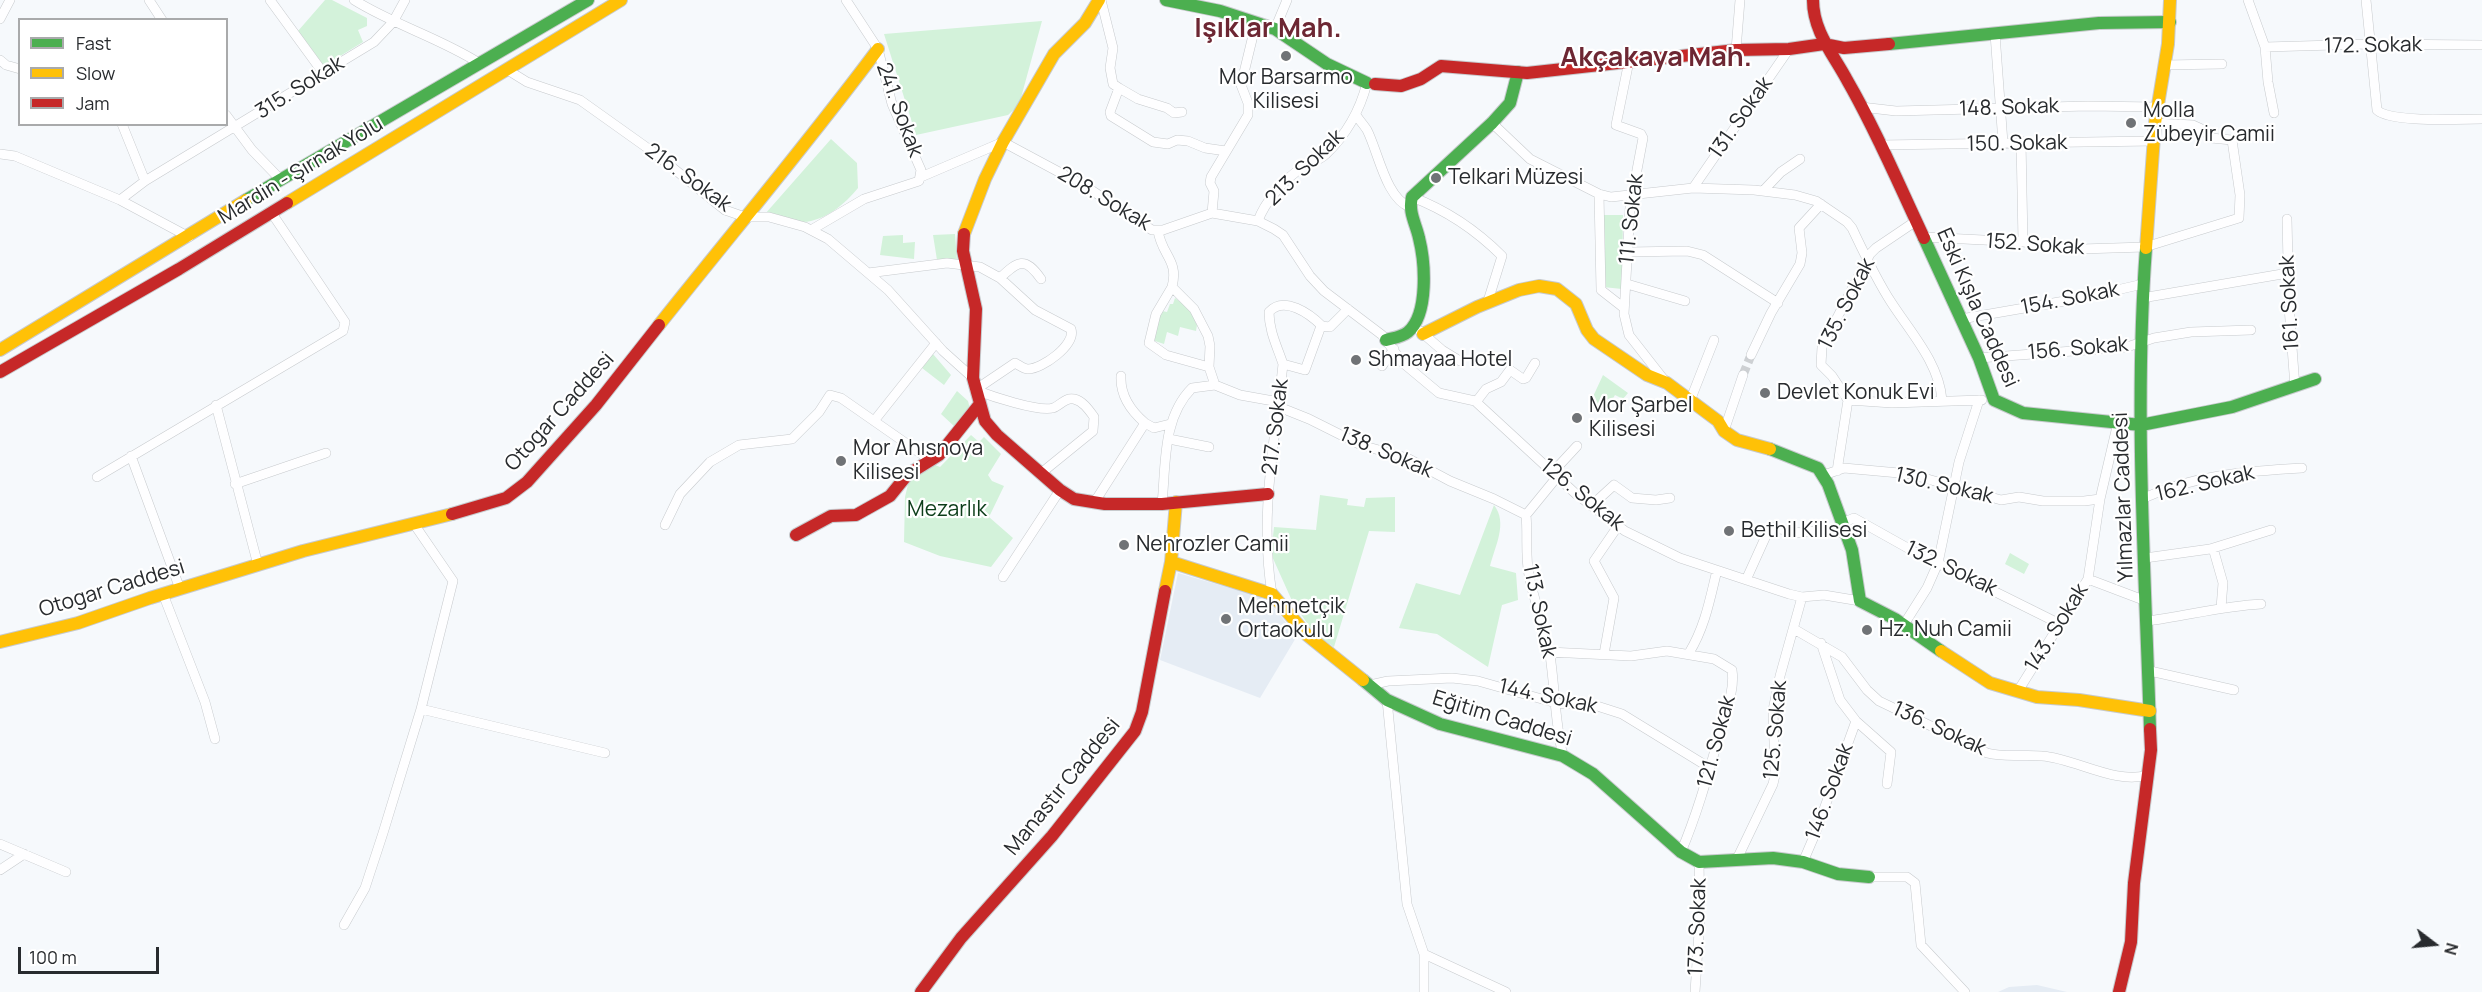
<!DOCTYPE html>
<meta charset="utf-8">
<style>
body{margin:0}
#map{position:relative;width:2482px;height:992px;overflow:hidden;background:#f6f9fc;font-family:Manrope,sans-serif}
canvas{display:block}
.legend{position:absolute;left:18px;top:18px;width:210px;height:108px;box-sizing:border-box;background:#fff;border:2px solid #a9aaab;margin:0;padding:8px 10px;list-style:none;font-size:18px;color:#282b2e}
.legend li{display:flex;align-items:center;gap:12px;height:30px}
.legend b{width:30px;border:2px solid #a9aaab}
.north{position:absolute;left:2404px;top:914px;width:60px;height:60px;-webkit-text-stroke:4px #fff;paint-order:stroke;rotate:106deg;font-size:16px;font-weight:700;line-height:24px;text-align:center;color:#282b2e}
.north::after{content:'';display:block;margin:auto;width:21px;height:27px;background:#282b2e;clip-path:polygon(50% 0,100% 100%,50% 72%,0 100%)}
.scale{position:absolute;left:18px;top:947px;width:141px;height:27px;box-sizing:border-box;border:3px solid #282b2e;border-top:0;padding-left:8px;font-size:18px;line-height:21px;white-space:nowrap;color:#282b2e;-webkit-text-stroke:4px #fff;paint-order:stroke}
</style>
<div id="map">
<canvas width="2482" height="992"></canvas>
<ul class="legend">
<li><b style="height:8px;background:#4caf50"></b>Fast</li>
<li><b style="height:8px;background:#ffc107"></b>Slow</li>
<li><b style="height:8px;background:#c62828"></b>Jam</li>
</ul>
<div class="north">N</div>
<div class="scale">100 m</div>
</div>
<script>
const context = document.querySelector('canvas').getContext('2d');
context.lineJoin = 'round';
function fill(path, color) { context.fillStyle = color; context.fill(path, 'evenodd'); }
function trace(path, color, width, dash) { context.strokeStyle = color; context.lineWidth = width; context.lineCap = dash ? 'butt' : 'round'; context.setLineDash(dash || []); context.stroke(path); }
function drawText(font, color, halo, rows, align = 'center') {
  context.font = font + ' Manrope,sans-serif'; context.lineWidth = 4.5; context.setLineDash([]); context.textBaseline = 'middle'; context.strokeStyle = halo; context.fillStyle = color; for (const [text, x, y, turn = 0] of rows) {
    context.save(); context.translate(x, y); context.rotate((+turn || 0) * Math.PI / 180); context.textAlign = isNaN(turn) ? turn : align; if (halo) context.strokeText(text, 0, 0); context.fillText(text, 0, 0); context.restore();
  }
}
fill(new Path2D(`
 M 1178,573 L 1257,596 L 1270,603 L 1297,636 L 1260,698 L 1160,660 Z
 M 2037,985 L 2067,992 L 1998,992 L 2009,987 Z`), '#e5ecf4');
fill(new Path2D(`
 M 325,0 L 332,0 L 367,18 L 367,26 L 358,30 L 363,42 L 324,66 L 298,31 Z
 M 1042,21 L 1019,105 L 1008,115 L 916,135 L 884,34 Z
 M 831,139 L 857,163 L 858,188 C 845,204 825,221 803,222 C 791,222 777,216 765,214 Z
 M 1603,215 L 1623,215 L 1622,289 L 1603,287 Z
 M 955,234 L 957,260 L 937,260 L 933,235 Z
 M 903,235 L 903,243 L 915,242 L 914,259 L 880,255 L 883,236 Z
 M 1175,298 L 1190,309 L 1197,325 L 1196,331 L 1180,327 L 1178,336 L 1167,332 L 1164,344 L 1152,340 L 1154,326 L 1162,311 L 1167,312 L 1170,304 L 1173,304 Z
 M 933,354 L 951,375 L 944,385 L 922,368 Z
 M 1603,375 L 1628,393 L 1623,399 L 1615,395 L 1608,407 L 1602,403 L 1594,409 L 1590,403 Z
 M 957,391 L 968,401 L 970,409 L 955,427 L 941,414 Z
 M 971,435 L 979,442 L 984,437 L 1001,454 L 988,475 L 992,481 L 1004,486 L 989,517 L 1013,538 L 991,567 L 940,556 L 904,542 L 905,497 L 910,476 L 930,463 L 940,467 Z
 M 1320,495 L 1348,499 L 1347,505 L 1364,507 L 1366,498 L 1395,497 L 1395,532 L 1369,531 L 1334,647 L 1314,633 L 1293,603 L 1271,554 L 1274,527 L 1316,530 Z
 M 1494,505 C 1508,523 1495,546 1490,566 L 1516,573 L 1518,600 L 1502,605 L 1488,667 L 1437,634 L 1399,628 L 1416,583 L 1460,595 Z
 M 2010,553 L 2029,564 L 2024,574 L 2005,564 Z`), '#d3f2da');
trace(new Path2D(`
 M 1743,375 L 1751,355`), '#cdd0d3', 9, [9, 4.5]);
const street = new Path2D(`
 M 149,0 L 162,20
 M 270,0 L 324,74
 M 354,0 C 394,25 440,38 479,63
 M 1101,0 L 1113,48 L 1110,68 L 1113,84 L 1119,88 L 1110,112 L 1111,116 L 1153,142 L 1168,144 L 1177,140 L 1188,141 L 1205,148 L 1226,151
 M 2248,0 L 2265,47 L 2268,82 L 2274,113
 M 2366,0 L 2377,110 C 2390,123 2461,119 2482,119
 M 0,19 L 10,0
 M 1275,29 L 1287,0
 M 1995,34 L 2003,143
 M 2265,47 L 2369,44 L 2482,45
 M 1736,50 L 1740,0
 M 0,60 L 6,65 L 20,69
 M 1629,61 L 1616,125 L 1641,134 L 1643,138 L 1630,207 L 1624,314 L 1629,335 L 1665,381
 M 2164,65 L 2222,64
 M 506,69 L 527,82 L 580,100 L 653,152 L 725,210 L 745,217 L 769,217 L 805,227 L 828,239 L 888,290 L 943,351 L 973,378
 M 1119,88 L 1138,99 L 1167,108 L 1174,113 L 1182,112
 M 1861,107 L 1896,111 L 2088,106 L 2157,107
 M 226,115 L 252,150 L 280,179
 M 1356,115 C 1359,120 1364,125 1367,130 C 1378,151 1386,199 1410,207
 M 1492,123 L 1530,159 L 1599,194 L 1611,197 L 1693,188 L 1754,190 L 1795,195 L 1816,201 L 1847,222 L 1852,228 C 1864,253 1876,279 1891,302 C 1911,333 1939,363 1942,400
 M 122,124 L 145,181
 M 2021,141 L 2023,242
 M 1879,145 L 2154,141
 M 0,154 L 15,156 L 120,200 L 189,237
 M 921,177 L 1003,142 L 1085,186 L 1152,230 L 1163,230 L 1212,213 L 1258,221 L 1274,229 L 1283,235 L 1310,276 L 1324,291 L 1382,335 L 1403,363 L 1439,393 L 1475,401 L 1576,494 L 1625,531 L 1680,558 L 1789,594 L 1802,597 L 1824,595 L 1860,601
 M 1693,188 L 1789,49
 M 1763,191 L 1781,172 L 1800,159
 M 1599,194 L 1601,290 L 1624,308
 M 1412,197 C 1446,210 1476,230 1502,256 L 1488,301
 M 120,200 L 145,181 L 374,42 L 393,22 L 405,0
 M 1212,213 L 1214,191 L 1210,183 L 1211,177 L 1248,115 L 1248,103 L 1241,85 L 1256,23
 M 2287,219 L 2289,307 L 2295,387
 M 1258,221 C 1264,203 1285,178 1302,168 C 1309,163 1319,161 1326,154 C 1346,135 1360,110 1367,83
 M 811,230 L 864,199 L 919,181 L 921,170 L 892,104 L 878,49 L 846,0
 M 1158,231 C 1162,256 1179,260 1172,287 L 1194,309 L 1208,336 L 1210,346 L 1209,367 L 1215,385
 M 1924,237 L 2023,242 L 2081,249 L 2145,247 L 2239,218 L 2240,195 L 2232,140 L 2211,138 L 2204,130 L 2193,125 L 2155,123
 M 1628,252 L 1687,251 L 1703,255 L 1778,303
 M 868,273 L 947,263 L 980,267 L 1000,278 L 1035,310 L 1071,329 C 1076,345 1042,369 1028,369 C 1024,369 1019,365 1015,363 L 975,390
 M 1000,278 C 1018,261 1025,256 1041,279
 M 1627,284 L 1685,301
 M 1172,287 L 1156,314 L 1149,343 L 1166,355 L 1209,367
 M 2142,298 L 2288,273
 M 1961,319 L 2082,298 L 2143,284
 M 1420,331 L 1442,350 L 1460,361
 M 1751,355 L 1771,313 L 1800,264 L 1802,253 L 1799,228 L 1821,204
 M 1979,358 L 2127,347 L 2154,338 L 2191,332 L 2251,330
 M 1283,364 C 1277,346 1269,331 1269,312 C 1284,295 1310,314 1322,326
 M 1382,366 L 1394,349
 M 1121,376 C 1120,395 1131,411 1145,423
 M 975,390 C 991,396 1038,412 1053,408 C 1060,406 1065,397 1074,399 C 1083,401 1089,410 1094,417 L 1093,431 L 1040,474
 M 1848,400 L 1892,403 L 1982,400
 M 1690,401 L 1714,340
 M 1476,402 L 1486,389 L 1501,382 L 1510,370 L 1523,379 L 1526,378 L 1535,363
 M 216,405 L 258,565
 M 1279,407 L 1309,419 L 1361,445 L 1407,458 L 1450,481 L 1494,499 L 1526,515
 M 874,421 L 936,343
 M 1724,431 L 1743,375
 M 1169,439 L 1209,447
 M 131,456 L 180,589
 M 1837,471 L 1848,400 L 1832,376 L 1821,365 L 1822,347 L 1870,254 L 1876,248 L 1916,221
 M 1552,473 L 1577,446
 M 1824,475 L 1844,468 L 1910,474 L 2001,500 L 2019,497 L 2043,501 L 2084,501 L 2100,499
 M 97,477 L 343,331 L 345,322 L 271,212
 M 1557,477 L 1526,515 C 1528,535 1525,555 1529,575 C 1534,602 1545,628 1550,655 C 1555,689 1555,723 1563,756
 M 235,484 L 326,453
 M 2144,498 C 2194,475 2248,471 2302,468
 M 1094,503 L 1145,423 L 1154,428 L 1170,424
 M 1162,504 C 1166,465 1162,418 1192,388 L 1215,385 L 1240,395 L 1279,402
 M 1591,506 L 1614,485 L 1632,498 L 1656,500 L 1670,498
 M 1842,523 L 1854,518 L 1913,551 L 2060,624
 M 665,525 L 680,494 L 710,462 L 739,445 L 792,439 L 819,412 L 830,395 L 841,398 L 930,460
 M 2213,548 L 2223,583 L 2221,608
 M 2145,558 L 2210,549 L 2271,530
 M 1003,577 L 1060,490
 M 2088,579 L 2146,601
 M 1746,580 L 1770,527 L 1801,533 L 1808,531 L 1846,533
 M 163,594 L 205,702 L 215,739
 M 1272,594 C 1259,515 1275,442 1283,364 L 1305,370 L 1321,326 L 1330,327 L 1348,309
 M 2148,621 C 2186,616 2223,606 2261,604
 M 1903,626 L 1927,588 L 1938,563 L 1959,462 L 1979,400
 M 1794,629 L 1842,657 L 1867,690 L 1879,701 L 1987,753 C 2006,758 2023,754 2042,756 C 2074,758 2116,785 2147,775
 M 1821,643 L 1840,700 L 1856,721 L 1891,752 L 1887,784
 M 1549,652 L 1631,656 L 1667,651 L 1714,659 L 1732,670 C 1735,690 1726,710 1721,729 C 1709,771 1698,812 1681,852
 M 1689,653 C 1705,627 1710,599 1717,570
 M 1604,654 L 1614,598 L 1594,561 L 1618,526
 M 2150,671 L 2234,690
 M 1370,685 L 1388,681 L 1452,678 L 1478,681 L 1556,703 L 1597,706 L 1622,714 L 1710,768
 M 2018,691 L 2088,579 L 2100,499 L 2118,422
 M 1387,700 L 1407,904 L 1424,954 L 1424,992
 M 421,709 L 605,753
 M 0,844 L 66,872
 M 1737,859 L 1773,784 L 1775,775 L 1773,710 L 1780,676 L 1802,597
 M 1803,862 L 1815,834 L 1856,721
 M 0,870 L 24,854
 M 1869,877 L 1907,877 L 1915,883 L 1921,945 L 1965,992
 M 344,925 L 365,888 L 383,833 L 421,709 L 453,581 L 414,524
 M 1424,954 L 1506,992
 M 1695,992 L 1700,917 L 1699,862`);
const fast = new Path2D(`
 M 1166,0 L 1220,11 L 1275,29 L 1327,64 L 1367,83
 M 1889,44 L 2099,23 L 2170,22
 M 246,200 L 588,0
 M 1924,238 L 1979,358 L 1994,400 L 2023,413 L 2141,425 L 2232,407 L 2315,379
 M 2146,248 C 2134,407 2145,569 2150,729
 M 1386,340 C 1393,338 1402,337 1408,332 C 1429,314 1425,262 1419,238 C 1416,224 1408,212 1412,197 L 1492,123 L 1510,103 L 1518,72
 M 1770,449 L 1818,468 L 1828,484 L 1852,550 L 1860,601 L 1895,619 L 1941,651
 M 1363,680 L 1387,700 L 1440,724 L 1563,756 L 1593,774 L 1681,852 L 1699,862 L 1773,858 L 1803,862 L 1838,874 L 1869,877`);
const slow = new Path2D(`
 M 287,203 L 621,0
 M 964,234 L 985,179 L 1003,142 L 1054,54 L 1085,23 L 1099,0
 M 2146,248 L 2155,123 L 2168,44 L 2170,0
 M 659,325 C 732,233 808,143 878,49
 M 1423,334 L 1477,307 L 1519,290 L 1539,286 L 1557,289 L 1576,304 L 1587,330 L 1594,339 L 1647,375 L 1667,383 L 1718,421 L 1724,431 L 1737,440 L 1770,449
 M 0,350 L 246,200
 M 1171,562 L 1272,594 L 1307,635 L 1363,680
 M 1165,591 L 1171,562 L 1176,502
 M 0,642 L 78,623 L 150,598 L 303,551 L 452,514
 M 1941,651 L 1990,683 L 2037,697 L 2079,700 L 2150,711`);
const jam = new Path2D(`
 M 1813,0 C 1813,31 1833,54 1847,80 C 1876,130 1899,185 1924,238
 M 1375,84 L 1401,86 L 1421,79 L 1441,66 L 1527,73 L 1736,50 L 1789,49 L 1824,44 L 1844,48 L 1889,44
 M 964,234 L 963,251 L 976,309 L 973,378 L 985,421 L 997,435 L 1060,490 L 1074,499 L 1105,504 L 1162,504 L 1268,494
 M 0,372 L 179,269 L 287,203
 M 452,514 L 506,498 L 527,482 L 596,405 L 659,325
 M 796,535 L 831,516 L 856,515 L 890,496 L 907,475 L 939,455 L 979,405
 M 921,992 L 961,938 L 1052,836 L 1135,731 L 1142,712 L 1165,591
 M 2119,992 L 2131,942 L 2134,883 L 2151,750 L 2150,729`);
trace(street, '#c7cacd', 10);
trace(fast, '#c7cacd', 14);
trace(slow, '#c7cacd', 14);
trace(jam, '#c7cacd', 14);
trace(street, '#fefeff', 9);
trace(fast, '#4caf50', 12);
trace(slow, '#ffc107', 12);
trace(jam, '#c62828', 12);
for (const [x, y, r, color] of [
 [1286,56,6,"#707376"],
 [2131,123,6,"#707376"],
 [1436,178,6,"#707376"],
 [1356,360,6,"#707376"],
 [1765,393,6,"#707376"],
 [1577,418,6,"#707376"],
 [841,461,6,"#707376"],
 [1729,531,6,"#707376"],
 [1124,545,6,"#707376"],
 [1226,619,6,"#707376"],
 [1867,630,6,"#707376"]
]) { const dot = new Path2D(); dot.arc(x, y, r, 0, 2 * Math.PI); context.fillStyle = color; context.fill(dot); trace(dot, '#fff', 2); }
drawText('21px', '#282b2e', '#fff', [
 ["172. Sokak",2373,46,-1],
 ["315. Sokak",300,88,-32],
 ["148. Sokak",2009,108,-2],
 ["241. Sokak",899,110,70],
 ["131. Sokak",1741,118,-55],
 ["150. Sokak",2017,144,-1],
 ["213. Sokak",1305,168,-44],
 ["Mardin - Şırnak Yolu",301,171,-31],
 ["216. Sokak",688,178,36],
 ["208. Sokak",1104,199,31],
 ["111. Sokak",1632,219,-84],
 ["152. Sokak",2035,245,4],
 ["154. Sokak",2070,299,-11],
 ["161. Sokak",2290,303,-93],
 ["135. Sokak",1847,304,-63],
 ["Eski Kışla Caddesi",1977,308,66],
 ["156. Sokak",2078,349,-5],
 ["Otogar Caddesi",560,412,-48],
 ["217. Sokak",1276,427,-83],
 ["138. Sokak",1386,453,23],
 ["162. Sokak",2205,484,-13],
 ["130. Sokak",1944,486,13],
 ["126. Sokak",1582,495,39],
 ["Yılmazlar Caddesi",2124,497,-92],
 ["132. Sokak",1951,569,26],
 ["Otogar Caddesi",112,589,-17],
 ["113. Sokak",1539,611,78],
 ["143. Sokak",2057,628,-58],
 ["144. Sokak",1548,697,12],
 ["Eğitim Caddesi",1502,719,17],
 ["136. Sokak",1939,729,25],
 ["125. Sokak",1776,730,-85],
 ["121. Sokak",1717,742,-75],
 ["Manastır Caddesi",1063,787,-51],
 ["146. Sokak",1830,792,-70],
 ["173. Sokak",1698,927,-88]
]);
drawText('21px', '#282b2e', '#fff', [
 ["Mor Barsarmo",1286,78,"center"],
 ["Kilisesi",1286,102,"center"],
 ["Molla",2143,111],
 ["Zübeyir Camii",2143,135],
 ["Telkari Müzesi",1448,178],
 ["Shmayaa Hotel",1368,360],
 ["Devlet Konuk Evi",1777,393],
 ["Mor Şarbel",1589,406],
 ["Kilisesi",1589,430],
 ["Mor Ahısnoya",853,449],
 ["Kilisesi",853,473],
 ["Bethil Kilisesi",1741,531],
 ["Nehrozler Camii",1136,545],
 ["Mehmetçik",1238,607],
 ["Ortaokulu",1238,631],
 ["Hz. Nuh Camii",1879,630]
], 'left');
drawText('21px', '#0c3d19', '#fff', [
 ["Mezarlık",947,510]
]);
drawText('bold 27px', '#6d2733', '#fff', [
 ["Işıklar Mah.",1268,29],
 ["Akçakaya Mah.",1656,58]
]);
</script>
